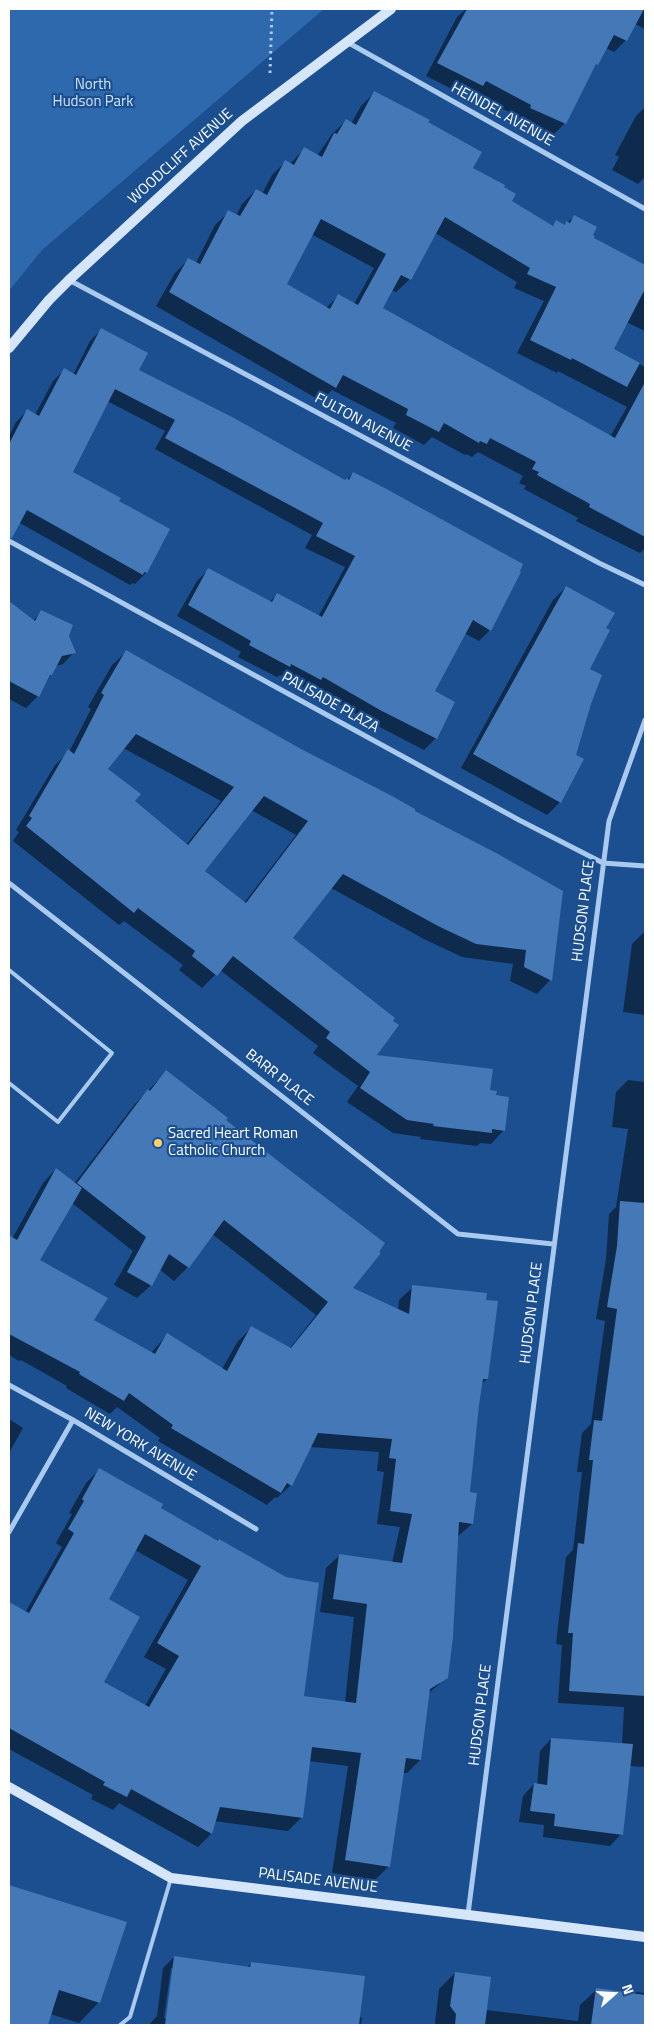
<!DOCTYPE html>
<style>
body{margin:0}
#map{position:relative;width:654px;height:2034px;overflow:hidden;background:#1b4f8f;font-family:"Titillium Web",sans-serif}
canvas{display:block}
.frame{position:absolute;inset:0;border:10px solid #fff;pointer-events:none}
.north{position:absolute;left:589px;top:1969px;width:50px;height:50px;-webkit-text-stroke:4px #1b4f8f;paint-order:stroke;rotate:71deg;font-size:14px;font-weight:700;line-height:20px;text-align:center;color:#fff}
.north::after{content:'';display:block;margin:auto;width:18px;height:22px;background:#fff;clip-path:polygon(50% 0,100% 100%,50% 72%,0 100%)}
</style>
<div id="map">
<canvas width="654" height="2034"></canvas>
<div class="frame"></div>
<div class="north">N</div>
</div>
<script>
const context = document.querySelector('canvas').getContext('2d');
context.lineJoin = 'round';
function fill(path, color) { context.fillStyle = color; context.fill(path, 'evenodd'); }
function trace(path, color, width, dash) { context.strokeStyle = color; context.lineWidth = width; context.lineCap = dash ? 'butt' : 'round'; context.setLineDash(dash || []); context.stroke(path); }
function drawText(font, color, halo, rows, align = 'center') {
  context.font = font + ' "Titillium Web",sans-serif'; context.lineWidth = 4.5; context.setLineDash([]); context.textBaseline = 'middle'; context.strokeStyle = halo; context.fillStyle = color; for (const [text, x, y, turn = 0] of rows) {
    context.save(); context.translate(x, y); context.rotate((+turn || 0) * Math.PI / 180); context.textAlign = isNaN(turn) ? turn : align; if (halo) context.strokeText(text, 0, 0); context.fillText(text, 0, 0); context.restore();
  }
}
fill(new Path2D(`
 M 9,9 L 324,9 L 42,250 L 9,291 Z`), '#2e69ad');
fill(new Path2D(`
 M 466,9 L 477,9 L 509,25 L 514,16 L 520,9 L 645,9 L 645,29 L 635,24 L 626,40 L 614,52 L 606,48 L 593,68 L 565,123 L 553,135 L 518,120 L 519,117 L 474,94 L 470,98 L 426,76 L 457,17 Z
 M 374,93 L 427,123 L 471,169 L 511,201 L 551,227 L 557,222 L 564,225 L 574,217 L 593,238 L 645,266 L 645,331 L 626,322 L 612,350 L 645,367 L 645,548 L 640,553 L 576,521 L 578,518 L 524,489 L 526,486 L 519,483 L 523,476 L 478,452 L 472,457 L 466,454 L 465,455 L 432,437 L 424,445 L 393,428 L 396,423 L 332,390 L 321,401 L 156,306 L 175,273 L 189,259 L 196,263 L 215,225 L 229,212 L 236,216 L 242,204 L 256,190 L 262,194 L 272,175 L 286,161 L 290,164 L 304,149 L 317,156 L 332,134 L 346,121 L 351,124 L 361,106 ZM 435,233 L 517,282 L 514,288 L 544,301 L 517,353 L 557,373 L 558,371 L 627,407 L 610,437 L 381,309 L 391,290 L 396,292 L 410,279 ZM 311,234 L 374,268 L 354,304 L 338,296 L 326,308 L 285,284 Z
 M 645,107 L 645,177 L 638,184 L 612,170 L 619,157 L 615,155 L 636,116 Z
 M 101,330 L 138,371 L 345,482 L 353,473 L 490,630 L 479,641 L 464,633 L 433,691 L 454,703 L 436,738 L 424,750 L 368,721 L 312,688 L 309,690 L 280,675 L 277,677 L 238,657 L 241,652 L 177,616 L 197,581 L 208,570 L 269,602 L 277,595 L 318,617 L 345,567 L 305,548 L 312,535 L 155,449 L 165,431 L 107,401 L 71,472 L 118,502 L 169,529 L 146,573 L 135,584 L 133,583 L 130,585 L 18,522 L 9,530 L 9,436 L 16,422 L 27,411 L 35,415 L 53,381 L 64,370 L 73,375 L 90,341 Z
 M 566,587 L 605,628 L 588,669 L 590,703 L 560,802 L 547,815 L 461,768 L 553,600 Z
 M 9,602 L 33,621 L 41,612 L 67,636 L 74,652 L 63,664 L 56,666 L 38,696 L 26,708 L 9,699 Z
 M 126,652 L 301,750 L 561,892 L 550,980 L 537,994 L 510,981 L 513,964 L 462,957 L 424,939 L 331,888 L 291,938 L 375,1056 L 489,1091 L 495,1096 L 504,1130 L 491,1144 L 480,1143 L 477,1146 L 420,1139 L 421,1137 L 393,1133 L 347,1102 L 358,1086 L 313,1053 L 318,1046 L 220,970 L 202,988 L 179,970 L 183,965 L 124,921 L 119,925 L 13,841 L 19,832 L 16,830 L 55,765 L 69,752 L 91,709 L 88,707 L 112,665 ZM 123,748 L 221,801 L 186,845 L 133,801 L 107,769 ZM 251,810 L 296,835 L 244,903 L 203,872 Z
 M 644,932 L 645,932 L 645,1015 L 623,1012 L 632,944 Z
 M 166,1072 L 225,1120 L 352,1289 L 398,1310 L 399,1300 L 413,1287 L 487,1379 L 481,1384 L 468,1493 L 472,1524 L 457,1537 L 447,1677 L 428,1694 L 420,1760 L 407,1773 L 402,1773 L 389,1866 L 375,1880 L 332,1873 L 348,1766 L 309,1761 L 302,1817 L 288,1831 L 214,1821 L 211,1834 L 198,1847 L 119,1803 L 113,1810 L 91,1799 L 93,1795 L 9,1749 L 9,1608 L 12,1605 L 25,1613 L 62,1547 L 56,1543 L 72,1514 L 69,1513 L 86,1483 L 99,1470 L 159,1508 L 303,1697 L 345,1703 L 354,1617 L 320,1612 L 326,1568 L 340,1555 L 392,1563 L 400,1527 L 377,1524 L 384,1472 L 377,1471 L 379,1452 L 310,1447 L 291,1485 L 277,1498 L 275,1497 L 267,1505 L 158,1441 L 160,1438 L 117,1407 L 110,1414 L 66,1388 L 67,1386 L 21,1360 L 19,1361 L 9,1355 L 9,1237 L 12,1239 L 43,1183 L 56,1169 L 74,1184 L 134,1105 ZM 72,1203 L 133,1251 L 114,1285 L 137,1298 L 151,1285 L 159,1269 L 174,1281 L 188,1267 L 212,1234 L 316,1315 L 290,1348 L 251,1328 L 238,1341 L 222,1369 L 167,1335 L 151,1353 L 93,1320 L 39,1260 ZM 135,1550 L 188,1580 L 144,1657 L 166,1669 L 145,1706 L 103,1682 L 108,1599 Z
 M 628,1080 L 645,1082 L 645,1767 L 629,1766 L 621,1834 L 610,1846 L 543,1837 L 544,1825 L 519,1822 L 523,1796 L 534,1784 L 537,1785 L 540,1751 L 551,1739 L 622,1745 L 624,1707 L 558,1703 L 562,1645 L 556,1644 L 566,1557 L 573,1550 L 582,1472 L 577,1472 L 582,1433 L 591,1424 L 605,1321 L 596,1319 L 606,1259 L 609,1214 L 616,1207 L 628,1129 L 612,1127 L 616,1092 Z
 M 9,1419 L 23,1428 L 9,1453 Z
 M 9,1887 L 125,1923 L 99,2002 L 79,2023 L 50,2014 L 46,2025 L 9,2025 Z
 M 174,1957 L 205,1962 L 188,2025 L 149,2025 L 157,2016 L 163,1968 ZM 171,1968 L 173,1968 L 167,2019 L 164,2018 Z
 M 251,1963 L 362,2018 L 361,2025 L 214,2025 L 216,1981 L 247,1968 Z
 M 455,1973 L 486,2010 L 578,2021 L 580,2005 L 596,1990 L 634,1994 L 636,1992 L 645,1993 L 645,2025 L 437,2025 L 435,2023 L 439,1989 Z`), '#0007');
fill(new Path2D(`
 M 467,9 L 644,9 L 627,41 L 614,35 L 598,65 L 596,64 L 566,124 L 530,108 L 531,105 L 486,81 L 483,86 L 437,63 Z
 M 374,91 L 430,120 L 428,122 L 482,152 L 473,168 L 505,185 L 504,187 L 516,194 L 512,201 L 553,226 L 556,220 L 565,225 L 566,221 L 570,223 L 574,215 L 597,227 L 593,235 L 595,236 L 594,238 L 645,265 L 645,289 L 614,349 L 640,363 L 627,387 L 572,358 L 571,360 L 530,340 L 556,287 L 527,274 L 530,268 L 445,217 L 411,280 L 401,275 L 383,308 L 615,438 L 645,382 L 645,537 L 589,507 L 590,504 L 537,475 L 539,472 L 532,469 L 536,462 L 490,438 L 487,444 L 480,441 L 479,443 L 444,423 L 439,432 L 406,415 L 408,409 L 343,375 L 336,388 L 169,292 L 188,258 L 200,264 L 228,210 L 240,216 L 256,189 L 267,195 L 285,160 L 294,165 L 304,147 L 322,157 L 334,133 L 337,134 L 346,119 L 356,125 ZM 321,219 L 386,254 L 358,305 L 338,294 L 330,309 L 287,284 Z
 M 101,328 L 148,353 L 139,370 L 232,417 L 345,480 L 347,478 L 349,480 L 353,472 L 381,486 L 523,564 L 520,571 L 521,572 L 491,631 L 473,620 L 435,691 L 455,702 L 437,739 L 380,710 L 323,677 L 321,680 L 291,664 L 290,667 L 249,645 L 251,641 L 188,605 L 208,568 L 272,602 L 277,593 L 322,617 L 355,556 L 316,536 L 323,523 L 165,438 L 175,420 L 115,389 L 73,472 L 121,498 L 119,501 L 170,529 L 147,573 L 144,572 L 143,575 L 27,510 L 12,538 L 9,537 L 9,444 L 27,409 L 39,416 L 64,368 L 76,375 Z
 M 566,586 L 615,613 L 606,628 L 610,630 L 590,669 L 602,675 L 591,704 L 576,755 L 584,759 L 561,803 L 473,754 Z
 M 9,601 L 35,621 L 41,610 L 73,625 L 69,636 L 76,653 L 62,656 L 52,675 L 50,675 L 39,697 L 9,681 Z
 M 126,650 L 301,749 L 392,796 L 415,809 L 415,811 L 498,854 L 563,891 L 552,981 L 524,967 L 526,950 L 476,944 L 438,926 L 343,874 L 293,938 L 395,1018 L 393,1021 L 399,1025 L 377,1055 L 493,1069 L 490,1090 L 497,1091 L 496,1095 L 509,1097 L 505,1131 L 492,1129 L 492,1133 L 433,1126 L 434,1124 L 407,1120 L 360,1088 L 370,1072 L 326,1038 L 330,1032 L 233,956 L 217,976 L 192,956 L 195,951 L 138,908 L 134,913 L 26,826 L 32,818 L 29,816 L 68,749 L 74,754 L 104,695 L 101,693 ZM 136,734 L 234,787 L 188,845 L 135,801 L 141,794 L 108,769 ZM 264,796 L 308,821 L 246,903 L 205,871 Z
 M 166,1070 L 228,1118 L 226,1120 L 292,1172 L 385,1243 L 379,1252 L 381,1253 L 353,1288 L 409,1314 L 412,1285 L 487,1293 L 486,1300 L 498,1301 L 488,1379 L 483,1379 L 479,1405 L 470,1492 L 477,1493 L 473,1524 L 459,1522 L 453,1637 L 448,1678 L 430,1689 L 421,1760 L 406,1758 L 390,1867 L 345,1860 L 361,1753 L 312,1747 L 303,1818 L 220,1807 L 212,1834 L 131,1789 L 127,1797 L 103,1785 L 105,1782 L 9,1728 L 9,1602 L 29,1613 L 74,1533 L 68,1529 L 84,1501 L 82,1499 L 99,1468 L 163,1504 L 161,1508 L 218,1541 L 219,1539 L 286,1577 L 319,1583 L 304,1696 L 356,1703 L 367,1604 L 333,1599 L 339,1554 L 402,1563 L 412,1514 L 390,1511 L 396,1459 L 389,1458 L 392,1439 L 318,1433 L 292,1486 L 287,1483 L 281,1493 L 171,1428 L 173,1425 L 129,1393 L 124,1401 L 79,1374 L 80,1372 L 9,1334 L 9,1235 L 17,1240 L 56,1168 L 82,1188 L 40,1260 L 108,1298 L 94,1320 L 155,1354 L 167,1333 L 227,1371 L 251,1326 L 291,1348 L 328,1302 L 224,1220 L 189,1268 L 169,1254 L 152,1286 L 127,1272 L 146,1237 L 77,1183 L 148,1089 L 150,1091 ZM 145,1534 L 201,1566 L 157,1643 L 179,1656 L 149,1707 L 104,1682 L 140,1617 L 109,1599 Z
 M 620,1201 L 645,1203 L 645,1696 L 569,1691 L 573,1633 L 568,1633 L 578,1543 L 584,1544 L 593,1460 L 589,1460 L 594,1420 L 602,1421 L 617,1309 L 607,1307 L 617,1246 Z
 M 551,1738 L 633,1744 L 623,1835 L 554,1826 L 555,1814 L 530,1811 L 534,1783 L 547,1785 Z
 M 9,1885 L 127,1922 L 100,2003 L 59,1990 L 48,2025 L 9,2025 Z
 M 174,1956 L 250,1967 L 251,1962 L 365,1976 L 359,2025 L 165,2025 Z
 M 455,1972 L 491,1977 L 485,2025 L 455,2025 L 456,2014 L 450,2006 Z
 M 596,1988 L 645,1995 L 645,2025 L 591,2025 Z`), '#4478b7');
trace(new Path2D(`
 M 270,73 L 272,9`), '#a9c9ee', 3, [2.5, 4]);
trace(new Path2D(`
 M 9,970 L 112,1053 L 58,1122 L 9,1083
 M 120,2025 L 130,2017 L 171,1878`), '#a9c9ee', 4);
trace(new Path2D(`
 M 347,42 L 645,209
 M 69,280 L 599,563 L 645,585
 M 9,541 L 519,820 L 603,863 L 645,866
 M 9,883 L 458,1234 L 553,1244
 M 9,1385 L 73,1420 L 256,1529
 M 9,1532 L 73,1420
 M 468,1914 L 609,821 L 645,720`), '#a9c9ee', 5);
trace(new Path2D(`
 M 9,348 L 49,300 L 69,280 L 242,121 L 391,9
 M 9,1787 L 171,1878 L 645,1937`), '#d6e6fa', 10);
for (const [x, y, r, color] of [
 [158,1143,5,"#ffd166"]
]) { const dot = new Path2D(); dot.arc(x, y, r, 0, 2 * Math.PI); context.fillStyle = color; context.fill(dot); trace(dot, '#1b4f8f', 2); }
drawText('15px', '#cfe3fa', '#1b4f8f', [
 ["North",93,85],
 ["Hudson Park",93,102]
]);
drawText('15px', '#fff', '#1b4f8f', [
 ["HEINDEL AVENUE",502,115,29],
 ["WOODCLIFF AVENUE",181,157,-42],
 ["FULTON AVENUE",363,423,28],
 ["PALISADE PLAZA",330,703,29],
 ["HUDSON PLACE",584,911,-83],
 ["BARR PLACE",279,1078,38],
 ["HUDSON PLACE",532,1313,-83],
 ["NEW YORK AVENUE",140,1445,31],
 ["HUDSON PLACE",481,1715,-83],
 ["PALISADE AVENUE",318,1881,7]
]);
drawText('15px', '#fff', '#1b4f8f', [
 ["Sacred Heart Roman",168,1134],
 ["Catholic Church",168,1151]
], 'left');
</script>
